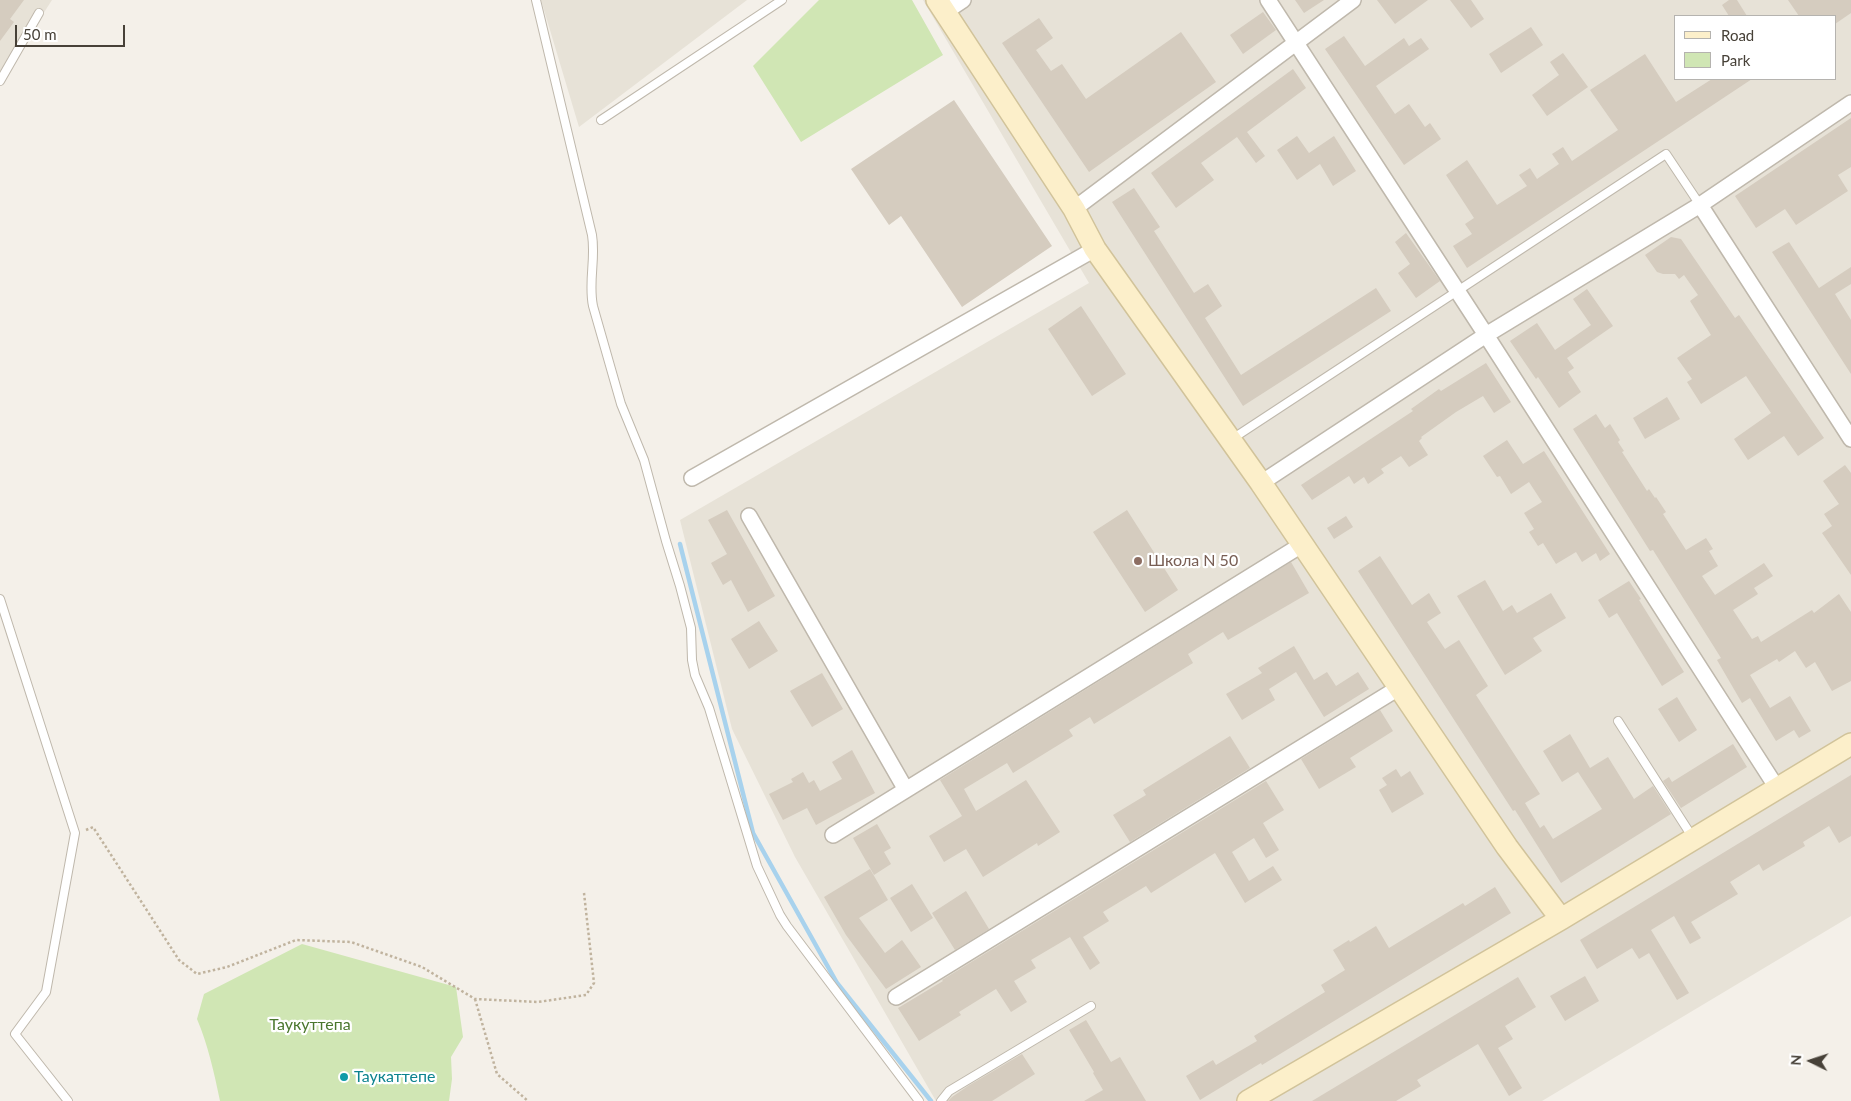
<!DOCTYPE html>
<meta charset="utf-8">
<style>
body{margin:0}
#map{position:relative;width:1851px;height:1101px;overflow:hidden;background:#f4f0e9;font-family:Lato,sans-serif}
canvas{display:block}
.legend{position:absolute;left:1674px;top:15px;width:162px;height:65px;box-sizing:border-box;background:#fff;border:1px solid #b5b3af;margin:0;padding:6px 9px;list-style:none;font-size:15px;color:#474138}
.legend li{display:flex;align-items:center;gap:10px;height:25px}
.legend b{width:25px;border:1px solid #b5b3af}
.north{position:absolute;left:1786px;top:1036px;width:50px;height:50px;-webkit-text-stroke:4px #fff;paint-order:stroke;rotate:274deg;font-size:14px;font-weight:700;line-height:20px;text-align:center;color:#474138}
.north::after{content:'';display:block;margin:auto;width:18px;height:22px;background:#474138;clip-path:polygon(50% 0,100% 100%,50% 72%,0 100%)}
.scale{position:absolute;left:15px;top:25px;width:110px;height:22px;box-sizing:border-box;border:2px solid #474138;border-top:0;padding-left:6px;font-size:15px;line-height:18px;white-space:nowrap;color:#474138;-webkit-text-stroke:4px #fff;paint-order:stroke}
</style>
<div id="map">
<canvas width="1851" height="1101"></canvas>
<ul class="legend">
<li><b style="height:6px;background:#fcefca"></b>Road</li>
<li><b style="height:14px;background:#d0e6b4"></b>Park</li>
</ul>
<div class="north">N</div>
<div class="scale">50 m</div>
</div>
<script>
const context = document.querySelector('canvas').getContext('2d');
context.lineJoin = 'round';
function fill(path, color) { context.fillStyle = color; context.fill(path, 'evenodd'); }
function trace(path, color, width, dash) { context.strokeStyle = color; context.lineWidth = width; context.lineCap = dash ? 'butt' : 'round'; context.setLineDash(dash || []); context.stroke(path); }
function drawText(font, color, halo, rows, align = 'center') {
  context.font = font + ' Lato,sans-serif'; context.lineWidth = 4.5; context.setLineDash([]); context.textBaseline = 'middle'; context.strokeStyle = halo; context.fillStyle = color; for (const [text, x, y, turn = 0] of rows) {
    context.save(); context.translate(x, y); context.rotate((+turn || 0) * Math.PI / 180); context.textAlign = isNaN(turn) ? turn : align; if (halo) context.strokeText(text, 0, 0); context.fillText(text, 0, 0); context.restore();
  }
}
fill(new Path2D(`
 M 0,0 L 52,0 L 0,81 Z
 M 541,0 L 747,0 L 579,127 Z
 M 923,0 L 1851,0 L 1851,916 L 1542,1101 L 936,1101 L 795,857 L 732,729 L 680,520 L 1089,283 ZM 1675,16 L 1835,16 L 1835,79 L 1675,79 Z`), '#e7e2d7');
fill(new Path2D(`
 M 819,0 L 912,0 L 943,55 L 801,142 L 753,66 Z
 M 302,944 L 456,987 L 463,1037 L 451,1057 L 452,1079 L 449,1101 L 220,1101 C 214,1072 208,1045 197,1019 L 204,994 Z`), '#d0e6b4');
trace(new Path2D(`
 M 680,544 L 753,833 L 837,983 L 931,1101`), '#a8d2ed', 4.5);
fill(new Path2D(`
 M 0,0 L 24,0 L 10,19 L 14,22 L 0,41 Z
 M 1295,0 L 1324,0 L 1304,13 Z
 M 1377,0 L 1428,0 L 1395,24 Z
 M 1450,0 L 1471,0 L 1484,19 L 1471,28 Z
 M 1729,0 L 1737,0 L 1747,16 L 1729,16 L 1722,5 Z
 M 1788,0 L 1851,0 L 1851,13 L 1835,24 L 1835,16 L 1799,16 Z
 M 1263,12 L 1276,30 L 1243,54 L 1230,35 Z
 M 1039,18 L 1053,38 L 1036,50 L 1051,71 L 1062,64 L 1086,99 L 1181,32 L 1216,82 L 1089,172 L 1002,43 Z
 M 1531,27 L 1543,45 L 1501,73 L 1489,54 Z
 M 1344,36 L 1365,66 L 1404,38 L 1409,46 L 1421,38 L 1429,49 L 1376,86 L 1395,114 L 1409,104 L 1425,127 L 1430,123 L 1441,139 L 1404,165 L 1325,49 Z
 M 1563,53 L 1588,87 L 1547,116 L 1532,95 L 1559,75 L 1550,62 Z
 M 1645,54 L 1676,102 L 1712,79 L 1752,79 L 1467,268 L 1453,246 L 1472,234 L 1465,224 L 1474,218 L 1446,175 L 1467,160 L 1497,205 L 1527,186 L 1519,175 L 1530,168 L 1537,179 L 1559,164 L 1552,154 L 1563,147 L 1572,161 L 1618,130 L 1590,90 Z
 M 1293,69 L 1306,88 L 1247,132 L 1265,156 L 1256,163 L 1237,137 L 1201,163 L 1214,180 L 1176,208 L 1151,173 Z
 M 954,100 L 1052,246 L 962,307 L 901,216 L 889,225 L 851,169 Z
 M 1851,118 L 1851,167 L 1838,175 L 1848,191 L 1796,225 L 1785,209 L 1756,228 L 1735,196 Z
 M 1297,136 L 1309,153 L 1334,136 L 1356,171 L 1333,186 L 1320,164 L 1297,180 L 1277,150 Z
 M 1134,188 L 1160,227 L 1154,231 L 1194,293 L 1208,284 L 1222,306 L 1205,318 L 1241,375 L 1376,288 L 1391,311 L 1243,406 L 1112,202 Z
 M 1406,233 L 1440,281 L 1416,298 L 1398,273 L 1410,264 L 1395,242 Z
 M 1671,237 L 1681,239 L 1735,318 L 1739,315 L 1824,438 L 1798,456 L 1784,436 L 1748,460 L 1734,439 L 1771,413 L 1746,376 L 1701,404 L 1687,382 L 1692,379 L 1677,358 L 1711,335 L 1690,301 L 1698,295 L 1684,275 L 1679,279 L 1675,274 L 1663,274 L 1657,272 L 1645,255 Z
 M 1789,242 L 1819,288 L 1851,267 L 1851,284 L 1835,294 L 1851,320 L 1851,374 L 1772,252 Z
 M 1587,289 L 1613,326 L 1567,358 L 1574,368 L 1568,372 L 1581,392 L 1559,408 L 1538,377 L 1536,379 L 1510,341 L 1537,323 L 1555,350 L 1591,325 L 1573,299 Z
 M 1081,306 L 1126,374 L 1092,396 L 1048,329 Z
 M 1486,363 L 1511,402 L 1494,413 L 1483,396 L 1456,412 L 1421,437 L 1422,438 L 1419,441 L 1428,455 L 1409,467 L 1401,456 L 1381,469 L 1384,473 L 1368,484 L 1364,477 L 1354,484 L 1349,476 L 1312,500 L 1301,485 L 1413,411 L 1411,409 L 1439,389 L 1441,391 Z
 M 1667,397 L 1680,419 L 1645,439 L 1633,418 Z
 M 1596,414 L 1605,428 L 1610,424 L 1620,440 L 1618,442 L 1624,451 L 1622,452 L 1647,491 L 1649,489 L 1655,498 L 1656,497 L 1666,512 L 1663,514 L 1686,550 L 1706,538 L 1713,549 L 1709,551 L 1718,566 L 1702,576 L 1715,595 L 1764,563 L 1773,576 L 1754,588 L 1758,594 L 1733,610 L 1752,639 L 1758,636 L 1761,642 L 1812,610 L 1814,613 L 1839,594 L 1851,612 L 1851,681 L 1832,691 L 1815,662 L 1806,668 L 1795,651 L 1779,662 L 1777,659 L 1750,675 L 1770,708 L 1790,696 L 1811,731 L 1799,738 L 1794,730 L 1776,741 L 1750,698 L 1742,703 L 1717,660 L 1721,658 L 1653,550 L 1650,551 L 1573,429 Z
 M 1507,440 L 1523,464 L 1544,451 L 1610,554 L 1600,561 L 1596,553 L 1582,562 L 1576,552 L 1556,564 L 1543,543 L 1538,546 L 1529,532 L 1534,529 L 1524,513 L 1542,502 L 1529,482 L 1511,494 L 1500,476 L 1497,477 L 1483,456 Z
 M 1845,465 L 1851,473 L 1851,575 L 1822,533 L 1832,526 L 1824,514 L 1839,504 L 1823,481 Z
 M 727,510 L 775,596 L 748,612 L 731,580 L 723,585 L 711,563 L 727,554 L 708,520 Z
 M 1127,510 L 1178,590 L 1145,612 L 1093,532 Z
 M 1346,516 L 1353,527 L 1334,539 L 1327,528 Z
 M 1380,556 L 1412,605 L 1429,593 L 1441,613 L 1427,622 L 1445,649 L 1459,640 L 1488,686 L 1476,695 L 1540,794 L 1525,803 L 1540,828 L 1544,825 L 1553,839 L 1602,809 L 1578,772 L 1562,782 L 1543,751 L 1570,734 L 1590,768 L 1608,757 L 1634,799 L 1653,786 L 1671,814 L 1561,883 L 1515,810 L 1513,811 L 1358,571 Z
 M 1291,562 L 1309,593 L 1228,640 L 1223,632 L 1188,654 L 1193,663 L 1094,724 L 1090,717 L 1069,730 L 1073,736 L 1013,773 L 1007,763 L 964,789 L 976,811 L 1026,780 L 1060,832 L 1038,846 L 1037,843 L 983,877 L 966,849 L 944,862 L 929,836 L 962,816 L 940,780 Z
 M 1485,580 L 1503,611 L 1512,605 L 1517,613 L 1551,593 L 1566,618 L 1533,638 L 1542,651 L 1505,675 L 1457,596 Z
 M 1629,581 L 1641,599 L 1639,600 L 1684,672 L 1662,686 L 1617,613 L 1609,618 L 1598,600 Z
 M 759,621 L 778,651 L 749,669 L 731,639 Z
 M 1294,646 L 1314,680 L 1327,672 L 1336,686 L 1358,672 L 1369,689 L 1324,717 L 1296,672 L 1269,689 L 1275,700 L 1242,720 L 1226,694 L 1262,673 L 1258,668 Z
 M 822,673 L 843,709 L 812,727 L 790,691 Z
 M 1677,697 L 1697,730 L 1679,742 L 1658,709 Z
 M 1380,710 L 1393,731 L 1350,758 L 1356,767 L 1319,789 L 1301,759 Z
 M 1230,736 L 1250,768 L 1130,842 L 1113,815 L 1146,795 L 1143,790 Z
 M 1733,744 L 1747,767 L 1681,808 L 1663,781 L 1669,777 L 1672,782 Z
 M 852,750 L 875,793 L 816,825 L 807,808 L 783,820 L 769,794 L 793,782 L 791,779 L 803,772 L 809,783 L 814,780 L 820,791 L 842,779 L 832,762 Z
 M 1396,769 L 1401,777 L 1410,771 L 1424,794 L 1392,813 L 1379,790 L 1387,785 L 1382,778 Z
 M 1851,775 L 1851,836 L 1839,843 L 1829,826 L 1803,842 L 1805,846 L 1763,871 L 1759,864 L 1730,882 L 1738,894 L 1691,922 L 1701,938 L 1690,944 L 1674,916 L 1651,930 L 1689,993 L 1677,1000 L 1649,953 L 1639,959 L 1632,948 L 1597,969 L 1580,940 Z
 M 1266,781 L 1284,810 L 1263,823 L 1279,850 L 1266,858 L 1254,838 L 1232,852 L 1249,881 L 1273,866 L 1282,880 L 1245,903 L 1215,853 L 1151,893 L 1146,886 L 1103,912 L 1109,921 L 1083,937 L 1100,963 L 1090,970 L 1070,937 L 1031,960 L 1036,968 L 1014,981 L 1027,1002 L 1011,1012 L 996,989 L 959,1012 L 961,1015 L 919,1041 L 898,1008 L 943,981 L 942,980 Z
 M 877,824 L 891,848 L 884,852 L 891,864 L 874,875 L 853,838 Z
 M 870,869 L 888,900 L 859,918 L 885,953 L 902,940 L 921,967 L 886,989 L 846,935 L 824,897 Z
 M 912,884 L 933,918 L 911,932 L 890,898 Z
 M 1495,887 L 1511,913 L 1262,1065 L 1261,1063 L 1200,1100 L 1186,1076 L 1213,1060 L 1216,1065 L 1257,1041 L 1254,1036 L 1325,992 L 1321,985 L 1345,970 L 1333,950 L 1349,940 L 1350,942 L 1376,926 L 1389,948 L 1463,903 L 1465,906 Z
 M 966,891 L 989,929 L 955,950 L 932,913 Z
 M 1585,976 L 1599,1001 L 1565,1021 L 1550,996 Z
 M 1518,977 L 1536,1007 L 1505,1026 L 1513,1039 L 1498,1048 L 1522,1088 L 1509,1096 L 1478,1044 L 1417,1080 L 1421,1086 L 1396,1101 L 1312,1101 Z
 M 1086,1020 L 1111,1062 L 1120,1057 L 1146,1101 L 1084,1101 L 1103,1090 L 1093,1073 L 1094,1072 L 1069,1030 Z
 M 1022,1054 L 1035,1074 L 1008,1091 L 992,1101 L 948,1101 L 952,1097 L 968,1086 Z`), '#d5ccbf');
const lane = new Path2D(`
 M 536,0 L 592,235 C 596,259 588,282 593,306 L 621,404 L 644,460 L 666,541 L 680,586 L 691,628 L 692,660 L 695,675 L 709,708 L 757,866 L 780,915 L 787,926 L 919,1101
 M 0,81 L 39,13
 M 601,120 L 782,0
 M 1232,439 L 1666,154 L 1700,205
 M 0,599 L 75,833 L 46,992 L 15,1034 L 68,1101
 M 1618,721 L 1693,838
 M 941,1101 L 949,1091 L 1091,1006`);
const street = new Path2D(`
 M 1268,0 L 1486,335 L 1777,788
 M 945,12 L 963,0
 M 1700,205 L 1851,439
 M 1074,209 L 1353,0
 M 692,478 L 1095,249
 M 1261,483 L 1486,335 L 1700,205 L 1851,103
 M 749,516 L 906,790
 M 833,835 L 1303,544
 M 896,997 L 1400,687`);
const secondary = new Path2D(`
 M 937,0 L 1074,209 L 1095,249 L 1261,483 L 1507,847 L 1561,919
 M 1248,1101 L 1561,919 L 1851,744`);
trace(lane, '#bfb8ac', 10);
trace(street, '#bfb8ac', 18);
trace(secondary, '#d1c39a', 24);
trace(new Path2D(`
 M 86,830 L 93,827 L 179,960 L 197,974 L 227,967 L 296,940 L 351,942 L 422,967 L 475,999 L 538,1002 L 586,995 L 594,983 L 584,893
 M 475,999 L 497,1074 L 528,1101`), '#c0b39e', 2.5, [2.5, 2.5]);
trace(lane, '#fff', 8);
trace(street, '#fff', 15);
trace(secondary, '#fcefca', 21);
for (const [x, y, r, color] of [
 [1138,561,5,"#8d6e63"],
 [344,1077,5,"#0f9aa8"]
]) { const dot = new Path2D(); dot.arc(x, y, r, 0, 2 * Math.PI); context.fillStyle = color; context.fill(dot); trace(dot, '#fff', 2); }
drawText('16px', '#785e54', '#fff', [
 ["Школа N 50",1148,561]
], 'left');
drawText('16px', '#4a772d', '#fff', [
 ["Таукуттепа",310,1025]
]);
drawText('16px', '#0d838f', '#fff', [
 ["Таукаттепе",354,1077]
], 'left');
</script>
